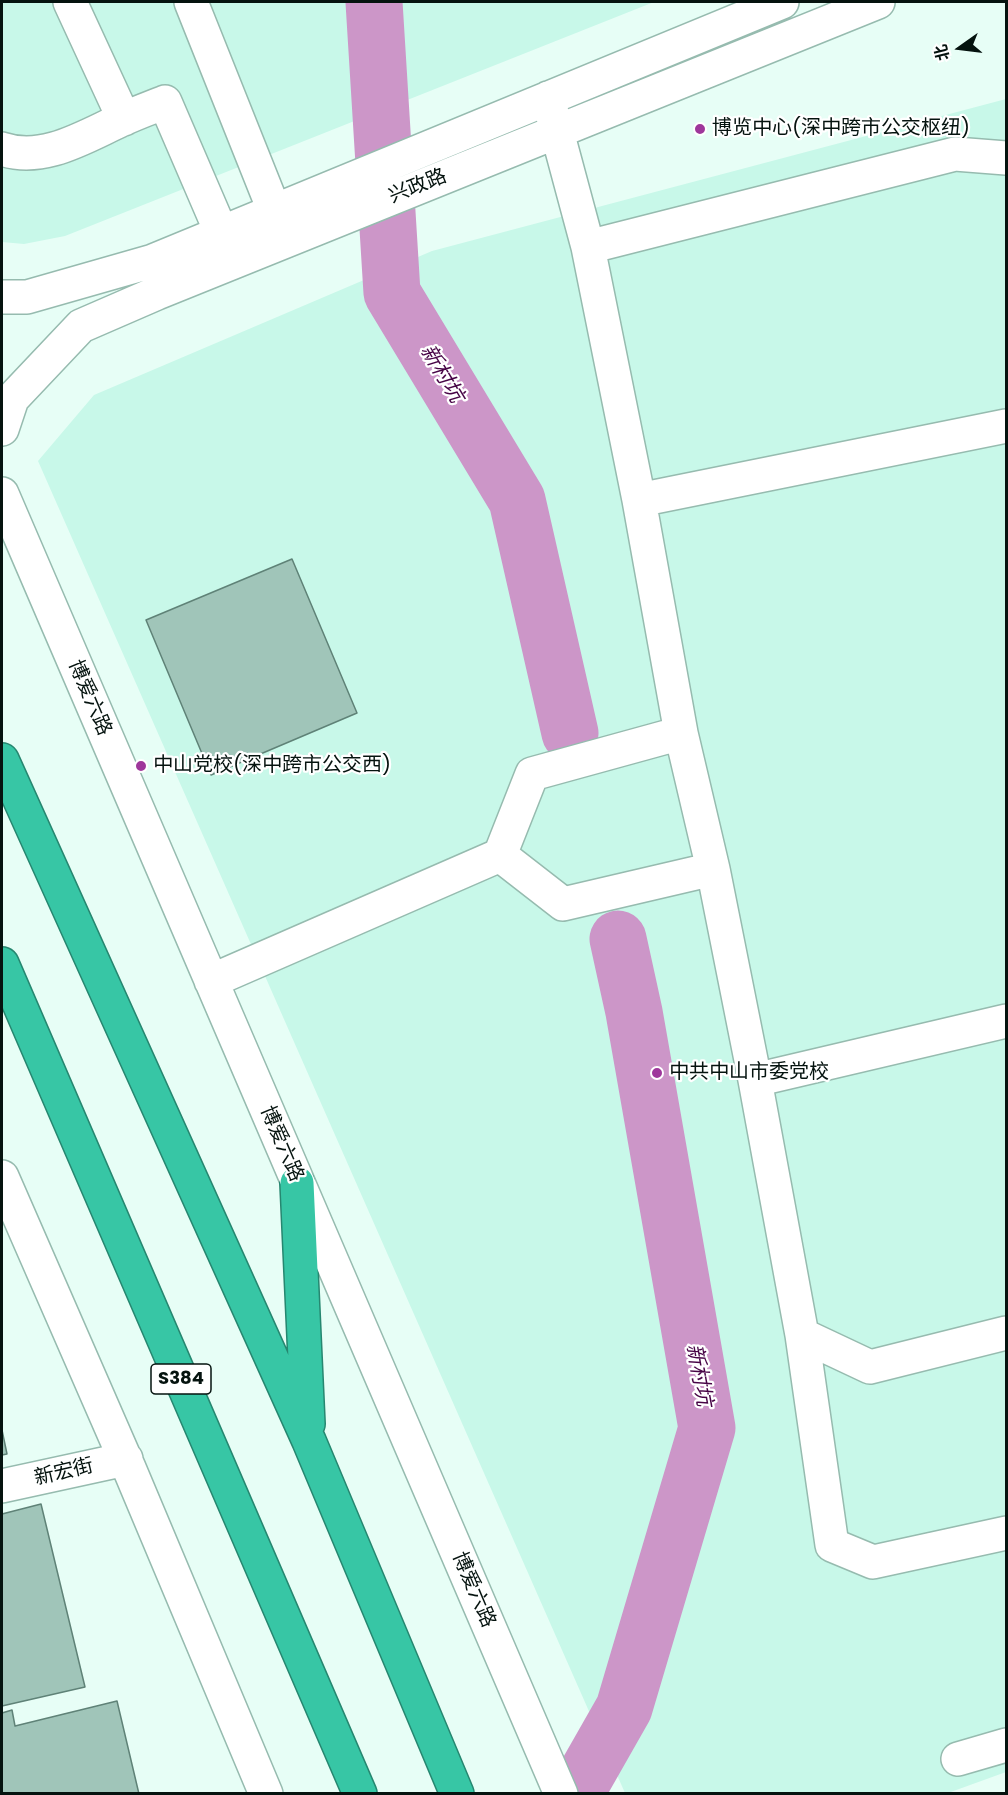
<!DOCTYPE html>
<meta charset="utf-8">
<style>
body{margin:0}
#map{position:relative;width:1008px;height:1795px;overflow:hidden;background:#e7fef6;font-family:Poppins,"Noto Sans SC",sans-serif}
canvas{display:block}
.frame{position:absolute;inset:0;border:3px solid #05130f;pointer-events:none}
.north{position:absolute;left:930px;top:18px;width:60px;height:60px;-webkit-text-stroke:4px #fff;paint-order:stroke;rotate:256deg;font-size:16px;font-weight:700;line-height:24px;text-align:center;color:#05130f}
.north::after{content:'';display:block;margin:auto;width:21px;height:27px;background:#05130f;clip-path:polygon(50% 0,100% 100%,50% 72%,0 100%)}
</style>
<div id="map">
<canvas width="1008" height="1795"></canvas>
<div class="frame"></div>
<div class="north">北</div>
</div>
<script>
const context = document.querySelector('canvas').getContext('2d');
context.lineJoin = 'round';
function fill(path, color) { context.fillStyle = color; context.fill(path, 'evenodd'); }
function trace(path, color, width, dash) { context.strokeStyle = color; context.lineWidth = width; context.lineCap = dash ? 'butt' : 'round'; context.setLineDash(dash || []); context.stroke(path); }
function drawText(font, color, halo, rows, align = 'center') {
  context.font = font + ' Poppins,"Noto Sans SC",sans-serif'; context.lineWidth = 4.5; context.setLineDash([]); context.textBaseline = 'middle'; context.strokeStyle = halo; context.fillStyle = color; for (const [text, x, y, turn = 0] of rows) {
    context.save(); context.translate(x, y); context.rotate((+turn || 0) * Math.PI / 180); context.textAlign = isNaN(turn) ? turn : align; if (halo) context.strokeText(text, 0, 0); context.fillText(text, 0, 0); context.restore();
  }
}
fill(new Path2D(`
 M 2,2 L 654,2 L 65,236 L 24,244 L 2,242 Z
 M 1006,99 L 1006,1772 L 948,1793 L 625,1793 L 38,461 L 94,395 L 432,251 Z`), '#c8f8e9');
trace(new Path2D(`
 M 374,2 L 392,293 L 517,500 L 570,733
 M 575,1794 L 624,1708 L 707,1428 L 634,1012 L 618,939`), '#cc96c8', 57);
const building = new Path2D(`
 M 292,559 L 357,713 L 211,775 L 146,620 Z
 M 2,1430 L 7,1454 L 2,1455 Z
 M 41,1504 L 85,1687 L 2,1706 L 2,1514 Z
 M 117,1701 L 139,1794 L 2,1794 L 2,1713 L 12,1710 L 15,1726 Z`);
fill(building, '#a0c5b9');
trace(building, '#5f8277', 1.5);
const minor = new Path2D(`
 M 70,2 L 124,119
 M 191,2 L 274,210
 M 2,149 C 43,163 84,137 121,120 C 136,113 150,108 165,102 L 221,232
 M 588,247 L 955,154 L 1006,158
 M 2,297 L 27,297 L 153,261 L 782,2
 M 2,429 L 12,399 L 81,326 L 157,293 L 878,2
 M 2,494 L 561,1794
 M 639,500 L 1006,426
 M 681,733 L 713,869
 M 500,855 L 563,904 L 713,869 L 755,1080 L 802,1335 L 870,1367 L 1006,1333
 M 211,981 L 500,855 L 532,774 L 681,733 L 639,500 L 588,247 L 548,98
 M 755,1080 L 1006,1021
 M 2,1177 L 129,1468 L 266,1794
 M 802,1335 L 832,1545 L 873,1562 L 1006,1533
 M 2,1486 L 126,1459
 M 958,1759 L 1006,1745`);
const highway = new Path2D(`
 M 2,760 L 309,1441 L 457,1794
 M 2,964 L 360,1794
 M 297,1183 L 308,1424`);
trace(minor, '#96bbaf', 36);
trace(highway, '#268770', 36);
trace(minor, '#fff', 33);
trace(highway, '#37c6a5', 33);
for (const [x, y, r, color] of [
 [700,129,6,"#9e379b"],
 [141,766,6,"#9e379b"],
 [657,1073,6,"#9e379b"]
]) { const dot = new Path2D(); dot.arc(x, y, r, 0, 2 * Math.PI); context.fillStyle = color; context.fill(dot); trace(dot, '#fff', 2); }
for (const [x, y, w] of [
 [181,1379,60]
]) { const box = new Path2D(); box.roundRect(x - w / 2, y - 15, w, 30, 4.5); context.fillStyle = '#fff'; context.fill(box); trace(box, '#05130f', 1.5); }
drawText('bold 18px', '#05130f', null, [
 ["S384",181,1379]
]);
drawText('20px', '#05130f', '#fff', [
 ["博览中心(深中跨市公交枢纽)",712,129],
 ["中山党校(深中跨市公交西)",153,766],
 ["中共中山市委党校",669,1073]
], 'left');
drawText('20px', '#05130f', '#fff', [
 ["兴政路",418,187,-22],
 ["博爱六路",89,698,67],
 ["博爱六路",281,1144,67],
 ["新宏街",64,1473,-13],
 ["博爱六路",473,1590,67]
]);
drawText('italic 21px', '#470446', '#fff', [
 ["新村坑",441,374,59],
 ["新村坑",698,1375,80]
]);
</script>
